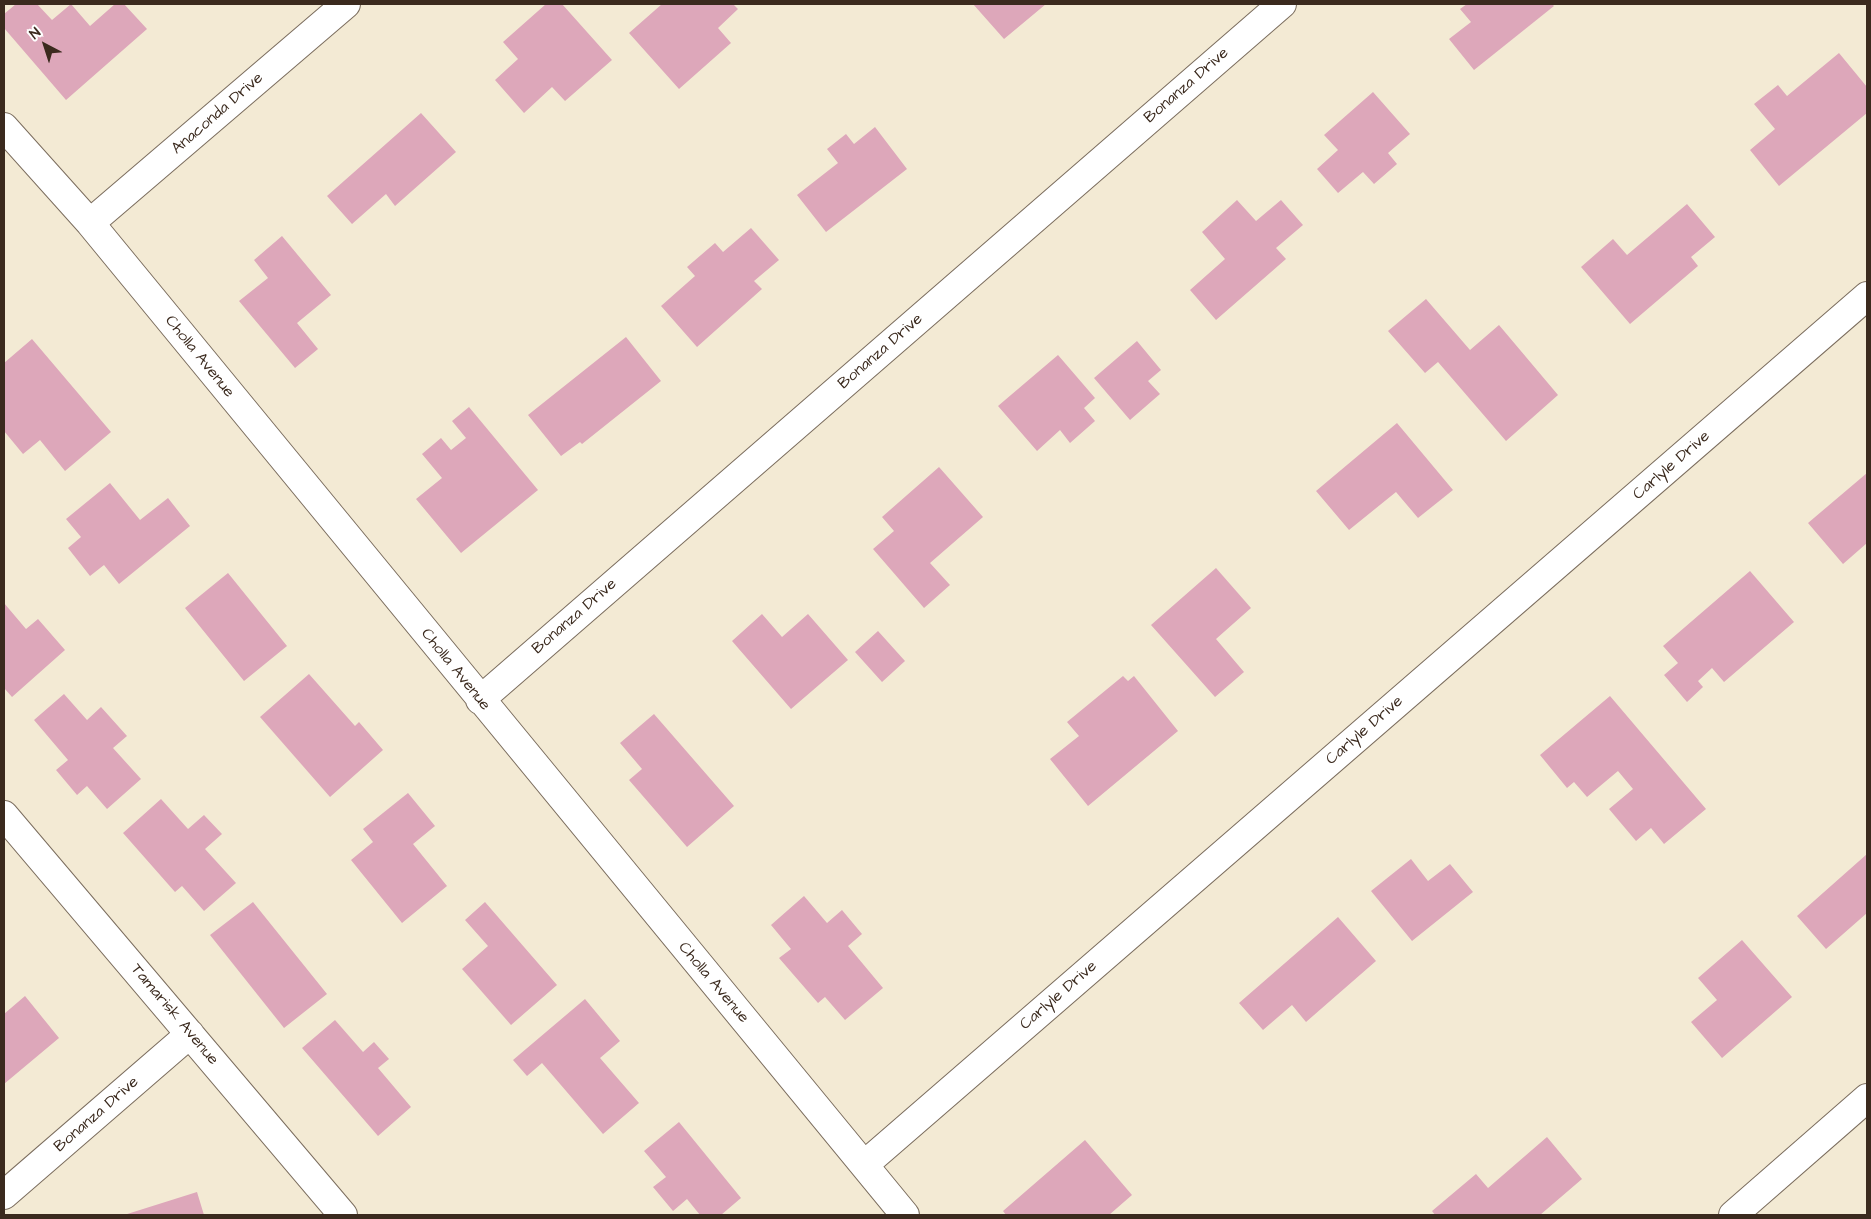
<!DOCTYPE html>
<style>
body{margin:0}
#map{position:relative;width:1871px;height:1219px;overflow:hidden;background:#f3ead4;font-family:"Architects Daughter",sans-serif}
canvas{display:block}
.frame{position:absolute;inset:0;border:5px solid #3b2a1e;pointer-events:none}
.north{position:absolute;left:20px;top:20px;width:50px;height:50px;-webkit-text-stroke:4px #fff;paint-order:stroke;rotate:320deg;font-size:14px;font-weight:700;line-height:20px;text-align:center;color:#3b2a1e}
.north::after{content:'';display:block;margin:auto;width:18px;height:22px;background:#3b2a1e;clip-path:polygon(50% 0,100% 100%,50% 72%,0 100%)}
</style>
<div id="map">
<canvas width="1871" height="1219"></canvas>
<div class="frame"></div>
<div class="north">N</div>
</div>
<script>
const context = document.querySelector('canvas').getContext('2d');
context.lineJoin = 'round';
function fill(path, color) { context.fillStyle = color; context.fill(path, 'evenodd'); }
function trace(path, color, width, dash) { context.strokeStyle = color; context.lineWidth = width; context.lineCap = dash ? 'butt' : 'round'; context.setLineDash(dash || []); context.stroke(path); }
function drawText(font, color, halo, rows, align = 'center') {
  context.font = font + ' "Architects Daughter",sans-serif'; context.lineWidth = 4.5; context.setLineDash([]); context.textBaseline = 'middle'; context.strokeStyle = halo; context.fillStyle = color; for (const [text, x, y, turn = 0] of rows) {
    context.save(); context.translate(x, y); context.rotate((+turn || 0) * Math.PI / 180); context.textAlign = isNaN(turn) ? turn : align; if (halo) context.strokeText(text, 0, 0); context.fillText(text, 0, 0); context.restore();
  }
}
fill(new Path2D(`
 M 16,4 L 37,4 L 52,20 L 71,4 L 90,26 L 115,4 L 124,4 L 147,29 L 66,100 L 4,28 L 4,14 Z
 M 546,4 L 562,4 L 612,60 L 565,101 L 552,87 L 524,113 L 495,80 L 518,59 L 503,42 Z
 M 662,4 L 733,4 L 738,9 L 718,28 L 731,43 L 679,89 L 629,33 Z
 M 973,4 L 1046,4 L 1004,39 Z
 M 1467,4 L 1552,4 L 1554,6 L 1474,70 L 1449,39 L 1471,22 L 1460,9 Z
 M 1839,53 L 1867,87 L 1867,113 L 1779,186 L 1750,150 L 1775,129 L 1754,104 L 1778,85 L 1787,96 Z
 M 1373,92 L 1410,134 L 1388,153 L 1397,164 L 1374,184 L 1363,172 L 1338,193 L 1317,169 L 1338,150 L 1324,135 Z
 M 421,113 L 456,152 L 395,206 L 386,194 L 352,224 L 327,196 Z
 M 875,127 L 907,169 L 826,232 L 797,195 L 838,163 L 827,149 L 846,134 L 854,144 Z
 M 1237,200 L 1256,221 L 1281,200 L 1303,225 L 1276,248 L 1286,259 L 1216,320 L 1190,290 L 1225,259 L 1202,232 Z
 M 1687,204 L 1715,237 L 1691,257 L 1698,266 L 1630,324 L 1581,267 L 1613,239 L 1627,255 Z
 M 751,228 L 779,260 L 754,281 L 762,289 L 697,347 L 661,306 L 695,276 L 687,267 L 715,243 L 723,252 Z
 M 282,236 L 331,295 L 297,323 L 318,349 L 295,368 L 239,301 L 268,278 L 254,260 Z
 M 1426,299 L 1470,350 L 1499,325 L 1558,395 L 1506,441 L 1438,362 L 1425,373 L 1388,331 Z
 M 626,337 L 661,381 L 582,444 L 580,442 L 561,456 L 528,415 Z
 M 32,339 L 111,432 L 65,471 L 40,440 L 23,454 L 4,431 L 4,363 Z
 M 1137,341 L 1161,370 L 1148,381 L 1160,394 L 1130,420 L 1094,378 Z
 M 1058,355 L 1095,398 L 1084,408 L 1095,421 L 1070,443 L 1060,430 L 1037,451 L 998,406 Z
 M 469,407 L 538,490 L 461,553 L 416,499 L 442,478 L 422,454 L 441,438 L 451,450 L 466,438 L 452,421 Z
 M 1397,423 L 1453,490 L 1418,518 L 1396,492 L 1349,530 L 1316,491 Z
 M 939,467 L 983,517 L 930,563 L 950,585 L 924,608 L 873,549 L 894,531 L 882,517 Z
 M 1867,473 L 1867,543 L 1843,564 L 1808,523 Z
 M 110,483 L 140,520 L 168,498 L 190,526 L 119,584 L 104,565 L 90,576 L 68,548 L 81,537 L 66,519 Z
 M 1216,568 L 1251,608 L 1216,639 L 1244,672 L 1215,697 L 1151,625 Z
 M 1750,571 L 1794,622 L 1724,682 L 1712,668 L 1698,681 L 1703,687 L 1687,702 L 1664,675 L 1678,663 L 1663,646 Z
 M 228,573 L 287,646 L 244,681 L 185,608 Z
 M 4,603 L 26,629 L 38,619 L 65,650 L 12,697 L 4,688 Z
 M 762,614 L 782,637 L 808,614 L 848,660 L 791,709 L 732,641 Z
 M 878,631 L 905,661 L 882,682 L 855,652 Z
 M 309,674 L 355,726 L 359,722 L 383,750 L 330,797 L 260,717 Z
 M 1123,676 L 1128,681 L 1134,676 L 1178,731 L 1088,806 L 1050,759 L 1079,736 L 1067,722 Z
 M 64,694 L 87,720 L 101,707 L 127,736 L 113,748 L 141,779 L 107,809 L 87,786 L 77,795 L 56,770 L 68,760 L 34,720 Z
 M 1610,696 L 1706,809 L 1664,844 L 1651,828 L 1636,841 L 1609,809 L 1633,789 L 1618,771 L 1587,797 L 1574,782 L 1567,788 L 1540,755 Z
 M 654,714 L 734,806 L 687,847 L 629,780 L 642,769 L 620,743 Z
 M 408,793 L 435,826 L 413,844 L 447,886 L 402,923 L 351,860 L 373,842 L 363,829 Z
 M 161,799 L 188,829 L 204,815 L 222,834 L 205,849 L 236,883 L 204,911 L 182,886 L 175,892 L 123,833 Z
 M 1867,854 L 1867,913 L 1826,949 L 1797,916 Z
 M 1411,859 L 1428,881 L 1450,864 L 1473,892 L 1412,941 L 1371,891 Z
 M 804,896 L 827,923 L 842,910 L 862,934 L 848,946 L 883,988 L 845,1020 L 825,997 L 818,1003 L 779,958 L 791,949 L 771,925 Z
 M 253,902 L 327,994 L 284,1028 L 210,935 Z
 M 485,902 L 557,985 L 511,1025 L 462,969 L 488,946 L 465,920 Z
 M 1338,917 L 1376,961 L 1306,1022 L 1292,1005 L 1263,1030 L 1239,1003 Z
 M 1742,940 L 1792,997 L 1722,1058 L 1691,1022 L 1717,1000 L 1698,978 Z
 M 25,996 L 59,1038 L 4,1084 L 4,1014 Z
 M 585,999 L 620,1041 L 600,1058 L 639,1103 L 603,1134 L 542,1063 L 527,1076 L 513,1060 Z
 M 335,1020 L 363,1052 L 374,1042 L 389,1059 L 378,1068 L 411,1107 L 378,1136 L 302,1048 Z
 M 679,1122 L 741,1198 L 721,1215 L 700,1215 L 687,1199 L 673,1211 L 653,1187 L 666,1177 L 644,1151 Z
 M 1547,1137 L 1582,1179 L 1540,1215 L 1435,1215 L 1432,1211 L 1476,1174 L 1488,1188 Z
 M 1085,1140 L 1132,1195 L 1109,1215 L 1006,1215 L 1003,1211 Z
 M 197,1192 L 204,1215 L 124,1215 Z`), '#dda7ba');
const minor = new Path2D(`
 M 4,127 L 90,223 L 905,1215
 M 90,223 L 346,4
 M 480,700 L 1282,4
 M 4,815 L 343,1215
 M 864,1165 L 1867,296
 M 4,1195 L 190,1034
 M 1733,1215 L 1867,1098`);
trace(minor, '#7b6d5e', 30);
trace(minor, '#fff', 28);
drawText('16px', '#3b2a1e', '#fff', [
 ["Bonanza Drive",1187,86,-41],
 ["Anaconda Drive",218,114,-41],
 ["Bonanza Drive",881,352,-41],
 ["Cholla Avenue",199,357,51],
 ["Carlyle Drive",1672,466,-41],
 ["Bonanza Drive",575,617,-41],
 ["Cholla Avenue",455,670,51],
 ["Carlyle Drive",1365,731,-41],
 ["Cholla Avenue",713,983,50],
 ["Carlyle Drive",1059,996,-41],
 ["Tamarisk Avenue",174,1015,50],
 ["Bonanza Drive",97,1115,-41]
]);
</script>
